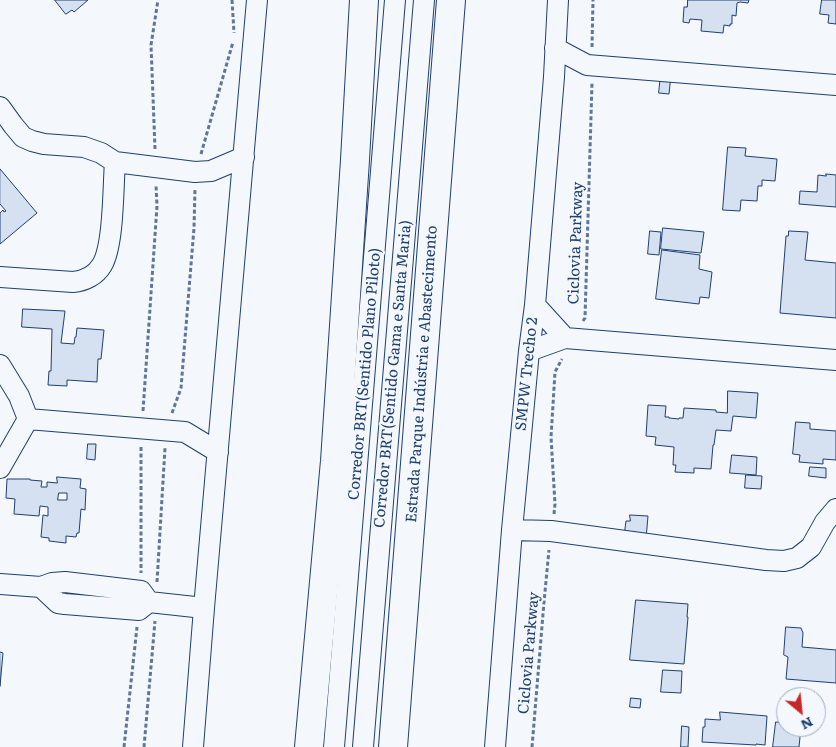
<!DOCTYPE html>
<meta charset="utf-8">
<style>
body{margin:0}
#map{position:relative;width:836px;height:747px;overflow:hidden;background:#f4f7fb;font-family:Literata,serif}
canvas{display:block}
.north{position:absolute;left:776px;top:687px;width:50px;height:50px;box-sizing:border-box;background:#f4f7fb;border:1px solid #9eadc5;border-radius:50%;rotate:152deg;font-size:14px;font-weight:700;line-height:20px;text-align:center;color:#1d3f73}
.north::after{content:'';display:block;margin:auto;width:18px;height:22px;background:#c62828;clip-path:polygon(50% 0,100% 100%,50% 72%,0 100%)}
</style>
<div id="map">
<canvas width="836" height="747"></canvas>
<div class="north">N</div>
</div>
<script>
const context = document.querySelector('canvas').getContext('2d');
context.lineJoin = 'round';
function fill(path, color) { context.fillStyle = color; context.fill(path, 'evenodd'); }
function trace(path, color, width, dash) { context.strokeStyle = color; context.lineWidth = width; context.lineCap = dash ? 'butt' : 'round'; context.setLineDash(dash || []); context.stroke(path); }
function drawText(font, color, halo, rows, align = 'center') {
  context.font = font + ' Literata,serif'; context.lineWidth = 4; context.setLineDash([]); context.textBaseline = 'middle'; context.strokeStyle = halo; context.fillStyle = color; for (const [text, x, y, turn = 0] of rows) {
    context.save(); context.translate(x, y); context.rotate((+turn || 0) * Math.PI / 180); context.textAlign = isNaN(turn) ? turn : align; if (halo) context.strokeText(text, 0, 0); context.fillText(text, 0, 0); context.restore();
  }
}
const building = new Path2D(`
 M 55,0 L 88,0 L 74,12 L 72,10 L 66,14 Z
 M 688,0 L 749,0 L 748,3 L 740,2 L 737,3 L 736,16 L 732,15 L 732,24 L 730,24 L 730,26 L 724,25 L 723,33 L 701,31 L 702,20 L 690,19 L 689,23 L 683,22 L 684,7 L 687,7 Z
 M 822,0 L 836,0 L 836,24 L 828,23 L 829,15 L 820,14 Z
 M 661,74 L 671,75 L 669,94 L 659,93 Z
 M 728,147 L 746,148 L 745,156 L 777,159 L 775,181 L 762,180 L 762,186 L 758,186 L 757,201 L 741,200 L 740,211 L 723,210 Z
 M 0,169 L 37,213 L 0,244 L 0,213 L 3,210 L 4,212 L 6,211 L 0,204 Z
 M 826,174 L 836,175 L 836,207 L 799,204 L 800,191 L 817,192 L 818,175 L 826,176 Z
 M 663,228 L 704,232 L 701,253 L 661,249 Z
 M 650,231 L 661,232 L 659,255 L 648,254 Z
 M 789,231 L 808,232 L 805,260 L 836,263 L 836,318 L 780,313 L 786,236 L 788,236 Z
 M 662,250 L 700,255 L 699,269 L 712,272 L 709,298 L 700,297 L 699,304 L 656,299 Z
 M 23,309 L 65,311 L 61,343 L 74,344 L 75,337 L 76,337 L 77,328 L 104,330 L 101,359 L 98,359 L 97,382 L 67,380 L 67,386 L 48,385 L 49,371 L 51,371 L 52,329 L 22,327 Z
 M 728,391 L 758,393 L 756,418 L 733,416 L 731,431 L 716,430 L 714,445 L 713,445 L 711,469 L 694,468 L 694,473 L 675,472 L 676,465 L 673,465 L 674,447 L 655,445 L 656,437 L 646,436 L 648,405 L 666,406 L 665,417 L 669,417 L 669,418 L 679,419 L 679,418 L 683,418 L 684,408 L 716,410 L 716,412 L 727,413 Z
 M 796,422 L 810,423 L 810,429 L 836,431 L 836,460 L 823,459 L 823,464 L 799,462 L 800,455 L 793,454 Z
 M 88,444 L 96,444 L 95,460 L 87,459 Z
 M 732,455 L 757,457 L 756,475 L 730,473 Z
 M 810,467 L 826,468 L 826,478 L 809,476 Z
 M 746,475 L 762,476 L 761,489 L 745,488 Z
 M 57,477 L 81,479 L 80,488 L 86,489 L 85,510 L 81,509 L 79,533 L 77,533 L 76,537 L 66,536 L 66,543 L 49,541 L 49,538 L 41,537 L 43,515 L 48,516 L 48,507 L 40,506 L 39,516 L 14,514 L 15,499 L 6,498 L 7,479 L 30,479 L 30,480 L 42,481 L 41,487 L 47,487 L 47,482 L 57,483 ZM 59,493 L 67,493 L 67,500 L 58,500 Z
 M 630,515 L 648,516 L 646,539 L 624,536 L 626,521 L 630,521 Z
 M 636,600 L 688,604 L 687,617 L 688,617 L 684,664 L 630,660 Z
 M 786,627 L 801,628 L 803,633 L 802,647 L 836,650 L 836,683 L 786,679 L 788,657 L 784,655 Z
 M 0,652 L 3,653 L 0,686 Z
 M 663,670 L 682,671 L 681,693 L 661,692 Z
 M 631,698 L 641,699 L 640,708 L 630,707 Z
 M 720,712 L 767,716 L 765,745 L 756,744 L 756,745 L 702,742 L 703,727 L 705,727 L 705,719 L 720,720 Z
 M 776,722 L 786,723 L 786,727 L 801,727 L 799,747 L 773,747 Z
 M 682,726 L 689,727 L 688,747 L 681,747 Z`);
fill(building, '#d5e0f0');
trace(building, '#1d3f73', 1);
const minor = new Path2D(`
 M 555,48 L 587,65 L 836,85
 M 0,107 L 13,125 L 23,137 L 32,141 L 44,144 L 84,147 L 101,153 L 115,162 L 195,172 L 211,171 L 244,157
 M 0,277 L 73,282 C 85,281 96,275 102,265 C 114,245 113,186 115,162
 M 535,305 L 565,338
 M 529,351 L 565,338 L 836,360
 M 0,365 L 19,396 L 28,419
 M 28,419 L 185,432 L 218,452
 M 0,468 L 28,419
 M 512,530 L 551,531 L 766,560 L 784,561 L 797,558 L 811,547 L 825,522 L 836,509
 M 0,584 L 41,587 L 52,583 L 65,582 L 141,591 L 149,602
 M 41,587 L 58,603 L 65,604 L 139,610 L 149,602 L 204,608
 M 193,747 L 204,608 L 257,0
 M 334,747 L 395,0
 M 363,747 L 424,0
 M 495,747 L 512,530 L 529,351 L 535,305 L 554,77 L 558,0`);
const highway = new Path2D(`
 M 309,747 L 335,461 L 355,160 L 364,0
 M 393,747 L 451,0`);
trace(minor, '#1d3f73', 22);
trace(highway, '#1d3f73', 30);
trace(new Path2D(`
 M 232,0 L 234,33
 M 592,47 L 593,0
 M 155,149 L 151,45 L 158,0
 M 201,154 L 233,42
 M 583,321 L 585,318 L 592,83
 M 143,411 L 157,206 L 156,185
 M 172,413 L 181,388 L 194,228 L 195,189
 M 141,447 L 141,573
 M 554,514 L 555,504 L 551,437 L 555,372 L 562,359
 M 157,582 L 165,448
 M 124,747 L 137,627
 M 144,747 L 155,621
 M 532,747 L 544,602 L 549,550`), '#5e769c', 3, [4, 2.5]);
trace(minor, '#f4f7fb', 20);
trace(highway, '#f4f7fb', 28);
drawText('15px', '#1d3f73', '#f4f7fb', [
 ["Ciclovia Parkway",576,243,-88],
 ["Corredor BRT(Sentido Plano Piloto)",365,374,-85],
 ["Corredor BRT(Sentido Gama e Santa Maria)",393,374,-85],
 ["Estrada Parque Indústria e Abastecimento",422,374,-86],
 ["SMPW Trecho 2",527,374,-84],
 ["Ciclovia Parkway",529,653,-85]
]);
</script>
